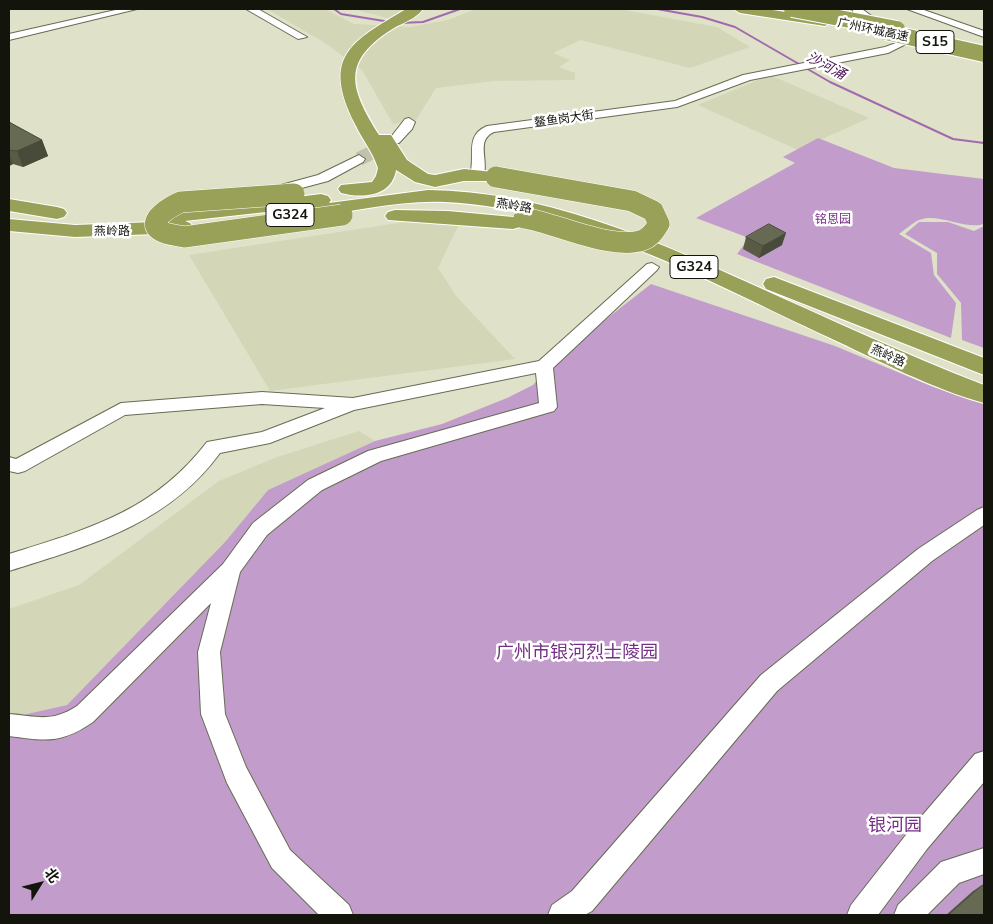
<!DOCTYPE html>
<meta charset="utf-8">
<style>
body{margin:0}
#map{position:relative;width:993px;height:924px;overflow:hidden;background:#dfe2c8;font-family:Mulish,"Noto Sans SC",sans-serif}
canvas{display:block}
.frame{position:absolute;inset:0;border:10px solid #13140c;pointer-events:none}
.north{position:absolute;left:15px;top:859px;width:50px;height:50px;-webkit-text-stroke:4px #fff;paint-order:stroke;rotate:54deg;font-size:14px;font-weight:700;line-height:20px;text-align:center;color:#13140c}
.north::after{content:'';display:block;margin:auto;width:18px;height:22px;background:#13140c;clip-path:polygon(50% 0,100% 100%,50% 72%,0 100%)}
</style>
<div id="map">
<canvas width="993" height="924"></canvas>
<div class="frame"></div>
<div class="north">北</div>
</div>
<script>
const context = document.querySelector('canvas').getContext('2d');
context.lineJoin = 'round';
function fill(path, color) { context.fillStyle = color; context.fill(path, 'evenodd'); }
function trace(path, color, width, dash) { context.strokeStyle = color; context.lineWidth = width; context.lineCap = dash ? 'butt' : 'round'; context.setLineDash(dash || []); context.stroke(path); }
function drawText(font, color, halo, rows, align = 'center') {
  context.font = font + ' Mulish,"Noto Sans SC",sans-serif'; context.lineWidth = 5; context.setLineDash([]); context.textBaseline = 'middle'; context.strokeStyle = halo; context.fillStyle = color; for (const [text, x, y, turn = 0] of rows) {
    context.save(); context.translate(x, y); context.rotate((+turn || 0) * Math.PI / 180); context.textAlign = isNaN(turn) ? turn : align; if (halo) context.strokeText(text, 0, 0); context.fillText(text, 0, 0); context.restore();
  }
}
fill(new Path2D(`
 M 267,9 L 333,9 L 327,10 L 354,24 L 410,27 L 448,20 L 476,9 L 619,9 L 717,27 L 750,47 L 690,68 L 581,40 L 553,53 L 570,60 L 559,67 L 575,73 L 575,80 L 494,81 L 436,88 L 416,120 L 393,124 L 362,70 L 325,43 Z
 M 353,9 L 411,9 L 391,19 Z
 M 770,75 L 869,118 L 798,150 L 698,105 Z
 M 424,219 L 461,220 L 438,268 L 457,297 L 515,359 L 270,391 L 189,255 Z
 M 359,431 L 375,441 L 268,490 L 225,542 L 67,705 L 18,716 L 9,716 L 9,609 L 79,585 L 219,481 L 277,457 Z`), '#d3d7b7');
fill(new Path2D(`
 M 818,138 L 894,168 L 984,179 L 984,224 C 964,230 938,212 919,220 C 912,223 905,230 899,234 L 931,253 L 934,275 L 956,303 L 951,338 L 737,254 L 749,238 L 696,218 L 795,163 L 783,157 Z
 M 919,222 L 948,222 L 974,231 L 984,226 L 984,348 L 962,340 L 961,303 L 937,274 L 937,253 L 905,234 Z
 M 651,284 L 835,346 L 931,386 L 984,404 L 984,915 L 9,915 L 9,716 L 18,716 L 67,705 L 225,542 L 268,490 L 375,441 L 442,424 L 507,398 L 533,385 L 555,359 Z`), '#c29dcb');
trace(new Path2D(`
 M 334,9 L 341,14 L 390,22
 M 657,9 L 702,17 L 735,27 L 830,82 L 953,139 L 984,143
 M 400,23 L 423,22 L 460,9`), '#a269af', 2);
trace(new Path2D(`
 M 380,148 L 394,141`), '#c0c3ac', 11, [11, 5.5]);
trace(new Path2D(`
 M 359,159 L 383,147`), '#c0c3ac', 14, [14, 7]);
const minor = new Path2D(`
 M 120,9 L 137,9 L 9,40 L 9,34 Z
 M 246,9 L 258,9 L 307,37 L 298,39 Z
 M 852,9 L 862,9 L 908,43 L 888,53 L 750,80 L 677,107 L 494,132 C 476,140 488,158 484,175 L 477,179 L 470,175 C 476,155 464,136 487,126 L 675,101 L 743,75 L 885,47 L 896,43 L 854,13 Z
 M 907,9 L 921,9 L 984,31 L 984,37 Z
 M 409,118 L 415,122 L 412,129 L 399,143 L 391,143 L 389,140 L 391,137 L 405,119 Z
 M 359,155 L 365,159 L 363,162 L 328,181 L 275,195 L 268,191 L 270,188 L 318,175 Z
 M 652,263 L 659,267 L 657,270 L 553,368 L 557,407 L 554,411 L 381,461 L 322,490 L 267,535 L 240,572 L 220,652 L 225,714 L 246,767 L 290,850 L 349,905 L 353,915 L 319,915 L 272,868 L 227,783 L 201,714 L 198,652 L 211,603 L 93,722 C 61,744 46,741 9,736 L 9,714 C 37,716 51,723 77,706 L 223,564 L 253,523 L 308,480 L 368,451 L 539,403 L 536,373 L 354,410 L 270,443 L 220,453 C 167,525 91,545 9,571 L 9,554 C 89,529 154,511 207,442 L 262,432 L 325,408 L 262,404 L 125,415 L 25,471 L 18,473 L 9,471 L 9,457 L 16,459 L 121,403 L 262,392 L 353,398 L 539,361 L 647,264 Z
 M 984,507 L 984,525 L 932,561 L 777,691 L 592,911 L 585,915 L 548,915 L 552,905 L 572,891 L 761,675 L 918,549 L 977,510 Z
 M 984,751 L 984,782 L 927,849 L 878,915 L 847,915 L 851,905 L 909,831 L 975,754 Z
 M 984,848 L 984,874 L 959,883 L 927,915 L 894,915 L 898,905 L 941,862 Z`);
const highway = new Path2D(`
 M 406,9 L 423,9 C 417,18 403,23 394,28 C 341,61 349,87 379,135 L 391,135 L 407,160 L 428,174 L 435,175 L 464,169 L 503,173 L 506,177 L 503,181 L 464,181 L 435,187 L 415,182 L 396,170 C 392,196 363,199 341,193 L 338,189 L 341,185 L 372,182 L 376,176 L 378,168 C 373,152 362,139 355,124 C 321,56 351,42 406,9 Z
 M 733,9 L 766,9 L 825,18 L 832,22 L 825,26 L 740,13 Z
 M 428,190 C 541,191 648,237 749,283 C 827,318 904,354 984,385 L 984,403 C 935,390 875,359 828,337 C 707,281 581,209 445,202 C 400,200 354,211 310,218 L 303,216 L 300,212 L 302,208 L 185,221 L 190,223 L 193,227 L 190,231 L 183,233 L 75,237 L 9,231 L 9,219 L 75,225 L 155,222 L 150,217 L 153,213 L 160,211 L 227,206 L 321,194 L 328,196 L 331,200 L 329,203 Z
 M 9,199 L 57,207 L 64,209 L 67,213 L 64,217 L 57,219 L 9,211 Z
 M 395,210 L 448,211 L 513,217 L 520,219 L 523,223 L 520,227 L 513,229 L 388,220 L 385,216 L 388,212 Z
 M 774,277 L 984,358 L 984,375 L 766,289 L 763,284 L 766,279 Z`);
trace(minor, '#686b55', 2);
trace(highway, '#fff', 2);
fill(minor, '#fff');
fill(highway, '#99a057');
const highwayBridgeFar1 = new Path2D(`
 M 792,9 L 897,29
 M 886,32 L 984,54`);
const highwayBridge = new Path2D(`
 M 496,177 L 632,201 L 653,211 L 659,224 C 654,231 651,237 643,240 C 612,251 556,223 524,218
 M 294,194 L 181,202 C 174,205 143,221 161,231 C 167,235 177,235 184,237 L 342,215`);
trace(highwayBridgeFar1, '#fff', 18, []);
trace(highwayBridge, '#fff', 22, []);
trace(highwayBridgeFar1, '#99a057', 16);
trace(highwayBridge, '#99a057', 21);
fill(new Path2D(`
 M 9,122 L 42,140 L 48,156 L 23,167 L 13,164 L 9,166 Z
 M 746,237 L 782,245 L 759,258 L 743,249 Z
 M 981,886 L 984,915 L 946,915 L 973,891 Z`), '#595b47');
fill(new Path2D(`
 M 42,140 L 48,156 L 23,167 L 17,151 Z
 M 9,154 L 13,164 L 9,166 Z
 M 786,233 L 782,245 L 759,258 L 763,246 Z`), '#484a3a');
const building = new Path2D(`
 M 9,122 L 42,140 L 17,151 L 9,150 Z
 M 769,224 L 786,233 L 763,246 L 746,237 Z
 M 984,885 L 984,915 L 948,915 L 981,886 Z`);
fill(building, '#676a53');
trace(building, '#484a3a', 1);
drawText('12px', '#13140c', '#fff', [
 ["广州环城高速",873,30,12],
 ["鳌鱼岗大街",564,119,-8],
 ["燕岭路",514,206,9],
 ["燕岭路",112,231],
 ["燕岭路",888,356,24]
]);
drawText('12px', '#762f86', '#fff', [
 ["铭恩园",833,219]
]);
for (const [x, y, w] of [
 [935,42,38],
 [290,215,48],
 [694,267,48]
]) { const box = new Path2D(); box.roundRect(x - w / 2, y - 11.5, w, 23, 4); context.fillStyle = '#fff'; context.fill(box); trace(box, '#13140c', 1); }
drawText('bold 14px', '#13140c', null, [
 ["S15",935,42],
 ["G324",290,215],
 ["G324",694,267]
]);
drawText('italic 14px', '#481154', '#fff', [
 ["沙河涌",826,66,28]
]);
drawText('18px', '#762f86', '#fff', [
 ["广州市银河烈士陵园",577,653],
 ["银河园",895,826]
]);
</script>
